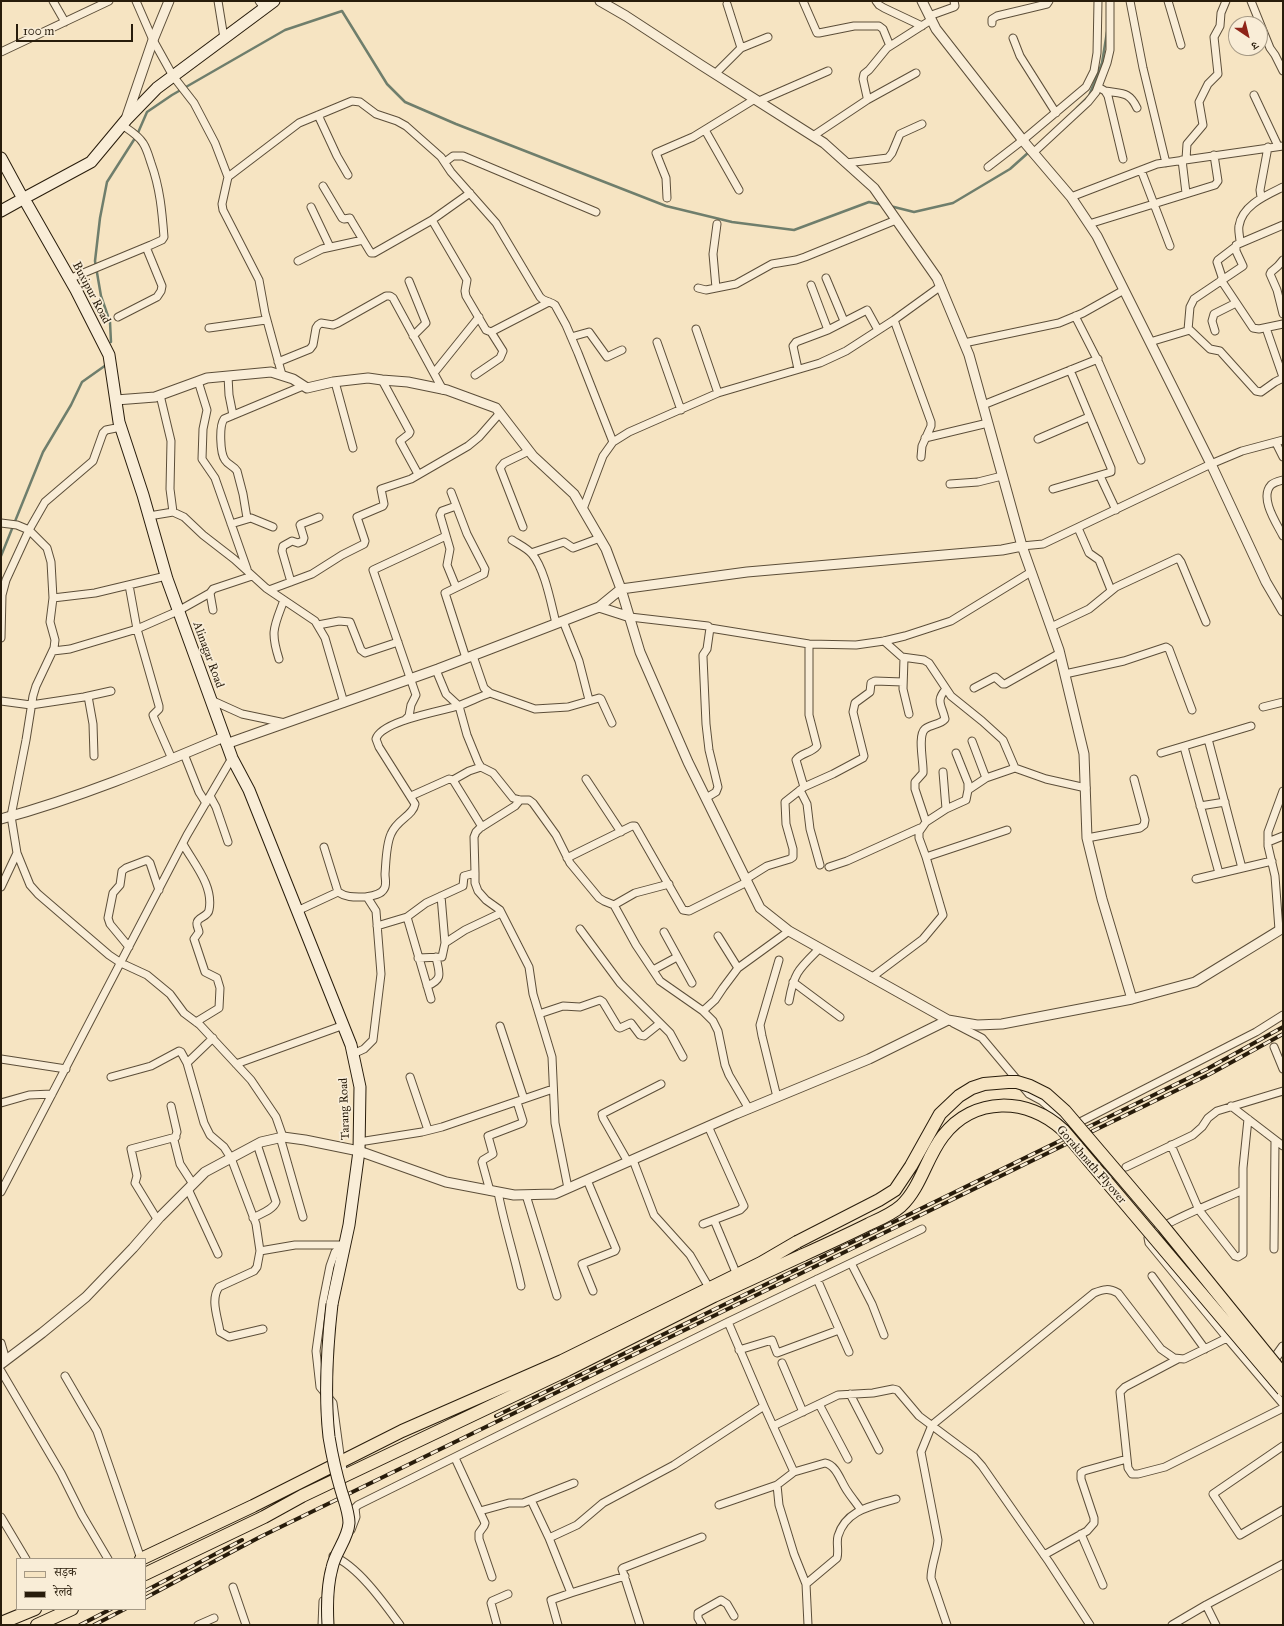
<!DOCTYPE html>
<meta charset="utf-8">
<style>
body{margin:0}
#map{position:relative;width:1284px;height:1626px;overflow:hidden;background:#f6e4c2;font-family:"IM FELL Great Primer","Noto Serif Devanagari",serif}
canvas{display:block}
.frame{position:absolute;inset:0;border:2px solid #281c0b;pointer-events:none}
.legend{position:absolute;left:16px;top:1558px;width:130px;height:52px;box-sizing:border-box;background:#f9edd7;border:1px solid #a59985;margin:0;padding:5px 7px;list-style:none;font-size:12px;color:#281c0b}
.legend li{display:flex;align-items:center;gap:8px;height:20px}
.legend b{width:20px;border:1px solid #a59985}
.north{position:absolute;left:1228px;top:16px;width:40px;height:40px;box-sizing:border-box;background:#f9edd7;border:1px solid #a59985;border-radius:50%;rotate:145deg;font-size:11px;font-weight:700;line-height:16px;text-align:center;color:#281c0b}
.north::after{content:'';display:block;margin:auto;width:14px;height:18px;background:#8f2418;clip-path:polygon(50% 0,100% 100%,50% 72%,0 100%)}
.scale{position:absolute;left:16px;top:24px;width:117px;height:18px;box-sizing:border-box;border:2px solid #281c0b;border-top:0;padding-left:5px;font-size:12px;line-height:14px;white-space:nowrap;color:#281c0b;-webkit-text-stroke:3px #f9edd7;paint-order:stroke}
</style>
<div id="map">
<canvas width="1284" height="1626"></canvas>
<div class="frame"></div>
<ul class="legend">
<li><b style="height:5px;background:#f6e4c2"></b>सड़क</li>
<li><b style="height:5px;background:#281c0b"></b>रेलवे</li>
</ul>
<div class="north">उ</div>
<div class="scale">100 m</div>
</div>
<script>
const context = document.querySelector('canvas').getContext('2d');
context.lineJoin = 'round';
function trace(path, color, width, dash) { context.strokeStyle = color; context.lineWidth = width; context.lineCap = dash ? 'butt' : 'round'; context.setLineDash(dash || []); context.stroke(path); }
function drawText(font, color, halo, rows, align = 'center') {
  context.font = font + ' "IM FELL Great Primer",serif'; context.lineWidth = 3.5; context.setLineDash([]); context.textBaseline = 'middle'; context.strokeStyle = halo; context.fillStyle = color; for (const [text, x, y, turn = 0] of rows) {
    context.save(); context.translate(x, y); context.rotate((+turn || 0) * Math.PI / 180); context.textAlign = isNaN(turn) ? turn : align; if (halo) context.strokeText(text, 0, 0); context.fillText(text, 0, 0); context.restore();
  }
}
trace(new Path2D(`
 M 1077,108 L 1089,96 L 1102,63 L 1107,32
 M 890,206 L 914,212 L 953,203 L 1010,169 L 1029,152
 M 111,342 L 110,322 L 101,296 L 95,261 L 100,218 L 107,182 L 137,135 L 147,112 L 172,95 L 285,30 L 342,11 L 387,84 L 405,102 L 456,124 L 666,206 L 732,222 L 794,230 L 869,202 L 883,205
 M 1,556 L 43,452 L 71,405 L 82,382 L 106,365`), '#6f7e6c', 2.5);
const minor = new Path2D(`
 M 53,1 L 65,22
 M 136,1 L 153,40 L 173,76 L 194,103 L 215,143 L 228,177
 M 218,1 L 224,38
 M 259,1 L 264,8
 M 803,1 L 817,33 L 819,33 L 854,26 L 879,26 L 883,29 L 890,46
 M 876,1 L 879,5 L 884,8 L 922,26
 M 1130,1 L 1143,68 L 1166,163
 M 1168,1 L 1181,45
 M 1251,1 L 1270,48 L 1275,55 L 1283,71
 M 727,4 L 741,48
 M 929,16 L 954,7 L 955,6 L 954,1
 M 992,23 L 992,19 L 997,16 L 1047,4 L 1049,1
 M 1013,38 L 1020,56 L 1056,113
 M 1,52 L 109,1
 M 715,74 L 741,48 L 768,37
 M 1098,87 L 1105,91 L 1108,96 L 1123,159
 M 1105,91 C 1122,94 1129,91 1137,108
 M 1254,95 L 1278,146
 M 867,100 L 916,73
 M 759,101 L 828,71
 M 318,115 L 337,156 L 348,175
 M 705,130 L 739,190
 M 813,136 L 867,100 L 867,97 L 863,79 L 864,74 L 869,70 L 887,48 L 931,20
 M 1033,153 L 1088,102 L 1096,92 L 1107,63 L 1110,50 L 1110,1
 M 1186,159 L 1187,144 L 1203,125 L 1199,102 L 1208,84 L 1218,74 L 1214,37 L 1220,26 L 1221,13 L 1226,1
 M 1182,160 L 1186,193
 M 445,162 L 453,156 L 463,156 L 596,212
 M 846,163 L 888,158 L 892,153 L 900,134 L 922,124
 M 988,167 L 1023,140 L 1086,87 L 1094,71 L 1097,53 L 1098,1
 M 1141,170 L 1170,246
 M 323,186 L 342,218 L 344,219 L 350,218 L 351,220 L 369,250 L 371,253 L 374,253 L 432,220 L 470,193
 M 1071,197 L 1157,164 L 1283,146
 M 1261,197 L 1260,190 L 1268,147
 M 667,198 L 666,178 L 656,153 L 693,137 L 755,99
 M 311,207 L 330,247
 M 432,220 L 467,280 L 465,291 L 466,296 L 486,330 L 491,332 L 549,302
 M 1089,224 L 1215,185 L 1218,181 L 1214,155
 M 1240,242 C 1240,237 1238,231 1239,226 C 1242,205 1267,195 1283,187
 M 1283,260 L 1278,266 L 1271,272 L 1270,274 L 1277,290 L 1283,314
 M 298,261 L 322,249 L 363,240
 M 826,278 L 844,321
 M 69,279 L 151,245 L 162,240 L 164,237 C 162,211 160,188 151,163 C 149,157 147,149 143,143 C 138,135 129,130 122,125
 M 1221,280 L 1253,328 L 1259,329 L 1283,324
 M 1223,280 L 1217,262 L 1218,260 L 1235,247
 M 409,281 L 426,323 L 413,336
 M 811,285 L 828,330
 M 698,288 L 706,290 L 736,284 L 772,264 L 796,260 L 805,257 L 896,220
 M 716,288 L 713,254 L 717,224
 M 1075,316 L 1099,363 L 1141,460
 M 118,317 L 157,297 L 161,291 L 162,286 L 146,247
 M 894,320 L 931,422 L 931,426 L 922,446 L 921,457
 M 209,328 L 266,320
 M 1266,328 L 1283,377
 M 696,329 L 718,393
 M 1188,330 L 1190,307 L 1194,299 L 1243,266 L 1236,251 L 1236,245 L 1283,225
 M 1215,331 L 1212,321 L 1214,314 L 1236,303
 M 571,337 L 589,332 L 607,357 L 622,350
 M 657,342 L 681,410
 M 1150,342 L 1190,330 L 1210,349 L 1220,351 L 1256,391 L 1261,392 L 1275,382 L 1283,378
 M 964,343 L 1059,323 L 1083,313 L 1124,290
 M 278,362 L 310,349 L 313,345 L 316,328 L 318,325 L 321,323 L 333,325 L 338,323 L 386,296 L 390,296 L 393,298 L 443,390
 M 798,369 L 793,346 L 796,342 L 828,330 L 867,310 L 878,330
 M 434,373 L 479,317
 M 282,375 L 265,313 L 259,280 L 223,210 L 222,204 L 228,177 L 299,123 L 352,101 L 360,102 L 376,114 L 397,121 L 406,126 L 441,157 L 451,172 L 496,223 L 540,297 C 544,302 550,301 555,305 L 566,325 L 578,353 L 613,442
 M 475,375 L 500,358 L 503,351 L 491,332
 M 228,376 L 229,395 L 233,415
 M 382,380 L 410,432 L 409,434 L 400,441 L 418,474
 M 198,381 L 207,410 L 203,429 L 202,459 L 215,478 L 247,569
 M 335,382 L 353,448
 M 160,395 L 171,441 L 170,489 L 173,512
 M 983,405 L 1098,359
 M 925,438 L 988,423
 M 1038,439 L 1089,417
 M 1276,443 L 1283,457
 M 1100,476 L 1116,510
 M 1283,480 C 1279,481 1274,482 1271,485 C 1259,498 1277,524 1283,536
 M 950,484 L 978,482 L 1002,476
 M 1053,489 L 1111,472 L 1111,468 L 1070,370
 M 451,492 L 467,534 L 485,569 L 484,574 L 445,593 L 466,658
 M 583,509 L 603,456 L 613,442 L 629,432 L 718,393 L 820,363 L 846,351 L 894,320 L 941,286
 M 149,516 L 173,512 L 184,517 L 203,535 L 234,559 L 266,588 L 315,621 L 325,638 L 344,703
 M 247,518 L 243,494 L 237,471 C 234,466 228,465 225,460 C 220,453 219,426 224,419 L 303,386
 M 1,523 L 17,525 L 29,530 L 47,548 L 51,562 L 53,598 L 50,622 L 55,640 L 54,648 L 36,686 L 33,696 L 26,740 L 11,816 L 17,853 L 30,885 L 38,894 L 109,955 L 121,963 L 147,975 L 170,994 L 184,1013 L 200,1025 L 251,1080 L 276,1117 L 283,1137
 M 231,524 L 251,518 L 273,527
 M 523,527 L 500,468 L 504,463 L 529,451
 M 1078,528 L 1089,553 L 1099,560 L 1111,590
 M 512,540 C 518,544 527,548 532,554 C 545,569 551,604 556,623
 M 1022,546 L 1043,544 L 1211,464 L 1242,451 L 1283,440
 M 531,553 L 564,542 L 573,548 L 600,538
 M 291,582 L 282,551 L 283,546 L 292,541 L 298,543 L 303,541 L 304,538 L 300,525 L 301,524 L 319,517
 M 129,585 L 137,629 L 159,706 L 159,709 L 153,715 L 154,718 L 172,759
 M 456,587 L 447,565 L 450,549 L 440,515 L 442,511 L 456,506
 M 269,590 L 312,574 L 342,555 L 364,544 L 365,541 L 357,517 L 383,506 L 384,504 L 381,489 L 411,479 L 468,446 L 479,437 L 500,413
 M 53,598 L 95,593 L 166,576
 M 213,610 L 210,593 L 213,589 L 252,576
 M 630,617 L 708,626 L 710,628 L 809,644 L 856,645 L 884,641 L 905,636 L 951,621 L 1031,572
 M 563,621 L 579,661 L 589,700
 M 318,625 L 339,621 L 350,622 L 361,650 L 365,653 L 398,642
 M 1051,627 L 1089,609 L 1116,587 L 1178,558 L 1181,562 L 1206,622
 M 1,638 L 2,595 L 6,580 L 29,530 L 45,502 L 93,461 L 103,433 L 106,430 L 121,427
 M 884,641 L 902,657 L 924,660 L 929,663 L 951,696 L 982,721 L 1003,740 L 1015,768 L 1046,779 L 1086,788
 M 53,651 L 70,649 L 137,629 L 178,611 L 210,593
 M 473,656 L 484,688 L 490,693 L 535,709 L 568,707 L 599,698 L 601,699 L 612,723
 M 904,658 L 903,689 L 909,714
 M 279,659 C 270,631 274,627 284,600
 M 436,670 L 446,694 L 459,706 L 467,735 L 478,762 L 481,767 L 493,773 L 513,798 L 520,800 L 529,800 L 533,803 L 556,835 L 570,863 L 599,898 L 604,901 L 614,905 L 636,945 L 660,981 L 703,1011 L 713,1021 L 718,1031 L 725,1065 L 729,1075 L 749,1109
 M 1065,674 L 1124,661 L 1166,647 L 1169,649 L 1192,710
 M 974,688 L 995,677 L 1003,684 L 1005,684 L 1060,653
 M 88,696 L 93,724 L 94,756
 M 211,700 L 242,714 L 285,723
 M 1,701 L 31,705 L 84,697 L 111,691
 M 1263,707 L 1283,702
 M 405,720 L 409,716 L 411,705 L 416,695 L 373,570 L 446,536
 M 1208,739 L 1242,868
 M 972,741 L 986,778
 M 1184,747 L 1219,873
 M 956,753 L 968,783 L 968,790 L 986,778 L 1015,768
 M 1161,753 L 1251,726
 M 184,754 L 199,792 L 206,803
 M 586,779 L 621,832
 M 453,780 L 469,771 L 481,767
 M 804,787 L 796,760 C 800,753 812,753 817,746 L 809,715 L 809,644
 M 800,790 L 807,804 L 810,829 L 820,865
 M 210,796 L 216,807 L 228,842
 M 411,796 L 449,779 L 453,780 L 482,827
 M 706,798 L 716,792 L 718,787 L 709,750 L 706,724 L 703,657 L 703,655 L 707,649 L 710,628
 M 520,800 L 515,806 L 480,828 L 476,832 L 474,837 L 475,873 L 475,883 L 478,891 L 486,900 L 500,910 L 529,967 L 533,994 L 552,1057 L 555,1123 L 568,1188
 M 1200,806 L 1225,802
 M 946,809 L 966,800 L 968,790
 M 926,822 L 915,789 L 915,782 L 923,773 C 924,763 917,736 925,729 C 931,724 940,725 945,719 C 942,705 935,701 946,689
 M 1087,838 L 1140,828 L 1144,825 L 1145,820 L 1134,779
 M 1268,842 L 1283,836
 M 183,844 C 194,864 214,886 209,910 C 208,917 197,917 197,923 C 196,925 199,930 199,932 L 194,939 L 205,972 L 217,978 L 220,988 L 219,1008 L 196,1022
 M 324,847 L 338,892
 M 926,857 L 919,838 L 919,832 L 926,822 L 946,809 L 943,772
 M 567,858 L 632,826 L 635,826 L 683,910 L 689,911 L 747,882
 M 829,867 L 847,861 L 920,828
 M 746,879 L 767,866 L 790,859 L 793,857 L 793,849 L 786,824 L 785,802 L 804,787 L 833,774 L 863,758 L 864,756 L 853,712 L 855,703 L 870,692 L 871,683 L 875,681 L 903,682
 M 1196,879 L 1272,861
 M 1,887 L 17,853
 M 441,896 L 445,943
 M 614,905 L 635,893 L 669,884
 M 297,911 L 338,892 C 347,898 355,897 365,897 C 371,896 381,895 384,889 C 387,885 385,879 385,874 C 386,862 386,845 391,834 C 397,819 413,816 415,804 L 379,747 L 376,739 C 381,721 441,711 458,706 C 469,702 479,697 490,693
 M 407,917 L 431,999
 M 377,926 L 407,917 L 426,903 L 463,886 L 464,876 L 475,873
 M 580,929 L 620,983 L 670,1033 L 683,1057
 M 1279,930 L 1275,876 L 1268,846 L 1268,832 L 1283,791
 M 664,932 L 692,983
 M 718,936 L 738,968
 M 129,947 L 110,924 L 108,918 L 113,893 L 120,885 L 122,871 L 126,868 L 147,860 L 150,863 L 159,890
 M 418,958 L 442,957 L 445,943 L 465,930 L 501,913
 M 653,970 L 677,957
 M 871,978 L 923,939 L 943,915 L 926,857 L 1007,830
 M 793,982 L 840,1017
 M 427,986 C 444,979 439,973 436,957
 M 789,1001 C 794,972 799,969 819,949
 M 703,1011 L 715,1000 L 723,988 L 738,968 L 789,931
 M 539,1014 L 563,1006 L 580,1007 L 600,1000 L 603,1002 L 618,1027 L 620,1028 L 631,1023 L 640,1035 L 644,1036 L 659,1024
 M 953,1023 L 982,1038 L 1029,1094 L 1042,1101 L 1070,1125 L 1074,1125 L 1256,1032 L 1283,1015
 M 500,1026 L 524,1099
 M 1274,1047 L 1283,1069
 M 353,1054 L 364,1049 L 373,1040 L 381,974 L 376,911 L 367,897
 M 1,1059 L 66,1069
 M 187,1063 L 213,1038
 M 236,1064 L 344,1025
 M 111,1077 L 151,1066 L 179,1051 L 181,1052 L 187,1063 L 204,1123 L 210,1135 L 224,1147 L 231,1158 L 256,1224 L 260,1251 L 257,1267 L 254,1271 L 219,1287 C 210,1300 218,1317 220,1332 L 229,1337 L 263,1329
 M 410,1077 L 428,1130
 M 777,1097 L 762,1036 L 760,1025 L 779,960
 M 1,1103 L 29,1095 L 52,1094
 M 171,1106 L 177,1132 L 174,1140 L 180,1164 L 193,1184
 M 1231,1106 L 1283,1146
 M 280,1137 L 303,1217
 M 359,1142 L 422,1132 L 442,1127 L 553,1089
 M 1171,1145 L 1199,1210 L 1235,1256 L 1238,1257 L 1243,1254 L 1243,1190
 M 633,1160 L 654,1215 L 690,1255 L 711,1291
 M 628,1162 L 603,1118 L 602,1114 L 661,1084
 M 1126,1167 L 1193,1135 L 1202,1127 L 1208,1118 L 1217,1111 L 1283,1091
 M 587,1180 L 616,1249 L 615,1251 L 582,1264 L 593,1291
 M 188,1189 L 218,1254
 M 490,1191 L 482,1162 L 483,1160 L 493,1154 L 488,1136 L 522,1123 L 523,1121 L 517,1102
 M 1,1192 L 187,835 L 232,758
 M 498,1192 C 504,1224 514,1254 521,1286
 M 526,1195 L 557,1296
 M 253,1218 C 260,1214 273,1210 276,1202 L 257,1144
 M 157,1219 L 135,1183 L 137,1176 L 131,1149 L 176,1137
 M 714,1220 L 737,1275
 M 703,1224 L 740,1210 L 744,1206 L 708,1126
 M 1274,1249 L 1275,1140
 M 260,1251 L 295,1245 L 345,1245
 M 851,1263 L 872,1304 L 884,1335
 M 1152,1276 L 1205,1349
 M 817,1279 L 849,1352
 M 1227,1338 L 1149,1243 L 1148,1238 C 1151,1227 1228,1197 1243,1190 L 1243,1168 L 1248,1119
 M 1,1343 L 6,1360
 M 739,1350 L 772,1340 L 777,1353 L 839,1330
 M 1178,1359 L 1125,1387 L 1120,1392 L 1128,1468 L 1132,1474 L 1138,1474 L 1165,1467 L 1283,1408
 M 782,1363 L 803,1412
 M 1,1371 L 61,1473 L 82,1515 L 108,1559
 M 65,1376 L 97,1431 L 141,1559
 M 850,1394 L 879,1450
 M 819,1404 L 848,1459
 M 764,1406 L 794,1472
 M 773,1426 L 838,1395 L 873,1393 L 893,1389 L 897,1390 L 919,1416 L 974,1457 L 982,1466 L 1049,1562 L 1090,1625
 M 1283,1446 L 1213,1494 L 1240,1535 L 1283,1510
 M 455,1458 L 485,1523 L 484,1526 L 479,1533 L 479,1539 L 492,1577
 M 345,1476 L 341,1462 L 333,1403 L 320,1387 L 316,1351 L 323,1301 L 330,1266 L 335,1252 L 345,1245
 M 777,1485 L 779,1505 L 794,1554 L 806,1584 L 808,1625
 M 531,1500 L 549,1538 L 571,1593 L 625,1576
 M 719,1505 L 777,1485 L 794,1472 L 825,1463 C 837,1465 841,1483 848,1492 C 852,1498 857,1504 861,1510
 M 480,1511 L 509,1503 L 523,1503 L 574,1483
 M 1,1517 L 26,1559
 M 351,1530 L 356,1517 L 355,1508 L 358,1505 L 728,1322 L 922,1229
 M 1081,1534 L 1103,1585
 M 549,1538 L 577,1525 L 603,1503 L 674,1465 L 764,1406 L 728,1322
 M 1044,1555 L 1087,1531 L 1094,1523 L 1094,1518 L 1081,1479 L 1081,1473 L 1084,1471 L 1127,1459
 M 333,1556 C 358,1566 384,1603 400,1625
 M 806,1584 L 837,1558 C 839,1550 836,1543 838,1536 C 846,1509 873,1506 896,1499
 M 233,1587 L 246,1625
 M 1206,1605 L 1216,1625
 M 198,1625 L 214,1618
 M 322,1625 L 323,1601
 M 497,1625 L 491,1603 L 492,1601 L 508,1594
 M 558,1625 L 551,1600 L 571,1593
 M 640,1625 L 622,1569 L 623,1568 L 702,1537
 M 702,1625 L 698,1618 L 698,1613 L 721,1600 L 727,1604 L 734,1616
 M 947,1625 L 931,1578 C 931,1565 937,1553 938,1540 L 921,1452 L 932,1425 L 1094,1293 C 1104,1289 1109,1288 1118,1293 L 1161,1349 L 1174,1358 L 1184,1359 L 1227,1338 L 1283,1404
 M 1172,1625 L 1206,1605 L 1283,1564`);
const tertiary = new Path2D(`
 M 600,1 L 626,16 L 701,65 L 824,143 L 874,188 L 937,278 L 969,355 L 1022,546 L 1059,650 L 1084,754 L 1087,838 L 1102,899 L 1132,999
 M 922,1 L 936,29 L 1025,143 L 1071,197 L 1097,236 L 1211,464 L 1266,582 L 1283,611
 M 126,119 L 153,40 L 169,1
 M 116,400 L 155,397 L 207,378 L 271,372 L 293,379 L 307,388 L 333,382 L 368,378 L 382,380 L 408,382 L 447,390 L 496,408 L 533,456 L 574,494 L 606,549 L 621,589 L 640,652 L 688,762 L 760,908 L 789,931 L 948,1020
 M 599,607 L 630,617
 M 226,744 L 438,669 L 563,621 L 599,607 L 621,589 L 747,572 L 1002,550 L 1022,546
 M 1,819 C 78,798 151,768 224,737
 M 1,1364 L 42,1333 L 86,1297 L 133,1248 L 160,1217 L 205,1172 L 261,1142 L 283,1137 L 305,1140 L 359,1151 L 446,1182 L 514,1195 L 555,1194 L 736,1114 L 869,1059 L 948,1020 L 977,1025 L 1002,1024 L 1132,999 L 1195,982 L 1283,928
 M 1274,1366 L 1273,1361 L 1283,1347`);
const secondary = new Path2D(`
 M 1,158 L 21,195
 M 28,196 L 91,162 L 126,120 L 157,88 L 274,1
 M 27,204 L 76,290 L 109,355 L 119,422 L 143,495 L 167,579 L 232,758 L 249,790 L 351,1045 L 360,1087 L 359,1151 L 349,1225 L 332,1304
 M 1,211 L 19,201`);
const primary = new Path2D(`
 M 141,1559 L 253,1506 L 402,1431 L 562,1361 L 761,1263 L 797,1242
 M 145,1574 L 264,1517 L 302,1496 L 567,1370 L 714,1296 L 803,1255
 M 1,1623 L 35,1609
 M 37,1625 L 72,1609`);
trace(minor, '#5c4e39', 9);
trace(tertiary, '#5c4e39', 11);
trace(secondary, '#281c0b', 13);
trace(primary, '#281c0b', 14);
trace(minor, '#f9edd7', 7);
trace(tertiary, '#f9edd7', 9);
trace(secondary, '#f9edd7', 11);
trace(primary, '#f6e4c2', 12);
const rail = new Path2D(`
 M 496,1416 L 1207,1069 L 1283,1027
 M 145,1591 L 242,1540
 M 145,1598 L 260,1537 L 1210,1074 L 1283,1034
 M 80,1625 L 111,1609
 M 94,1625 L 125,1609`);
trace(rail, '#281c0b', 4);
trace(rail, '#f9edd7', 2.5, [8]);
const secondaryBridge = new Path2D(`
 M 328,1625 C 327,1607 327,1586 332,1568 C 335,1552 348,1539 349,1523 C 349,1512 344,1500 341,1490 C 336,1473 332,1455 329,1437 C 324,1393 327,1348 332,1304`);
const primaryBridge = new Path2D(`
 M 797,1242 L 879,1200 L 895,1190 L 911,1166 L 940,1114 L 959,1096 L 972,1088 L 984,1084 L 1008,1082 L 1017,1082 L 1030,1086 L 1046,1094 L 1065,1111 L 1163,1226 L 1283,1374
 M 803,1255 C 825,1245 847,1235 869,1224 C 880,1219 892,1214 901,1206 C 921,1187 926,1158 943,1136 C 974,1096 1028,1097 1063,1130 L 1283,1390`);
trace(secondaryBridge, '#281c0b', 13, []);
trace(primaryBridge, '#281c0b', 14, []);
trace(secondaryBridge, '#f9edd7', 11);
trace(primaryBridge, '#f6e4c2', 12);
drawText('12px', '#281c0b', '#f9edd7', [
 ["Buxipur Road",91,293,62],
 ["Alinagar Road",208,655,70],
 ["Tarang Road",345,1109,-92],
 ["Gorakhnath Flyover",1091,1165,49]
]);
</script>
